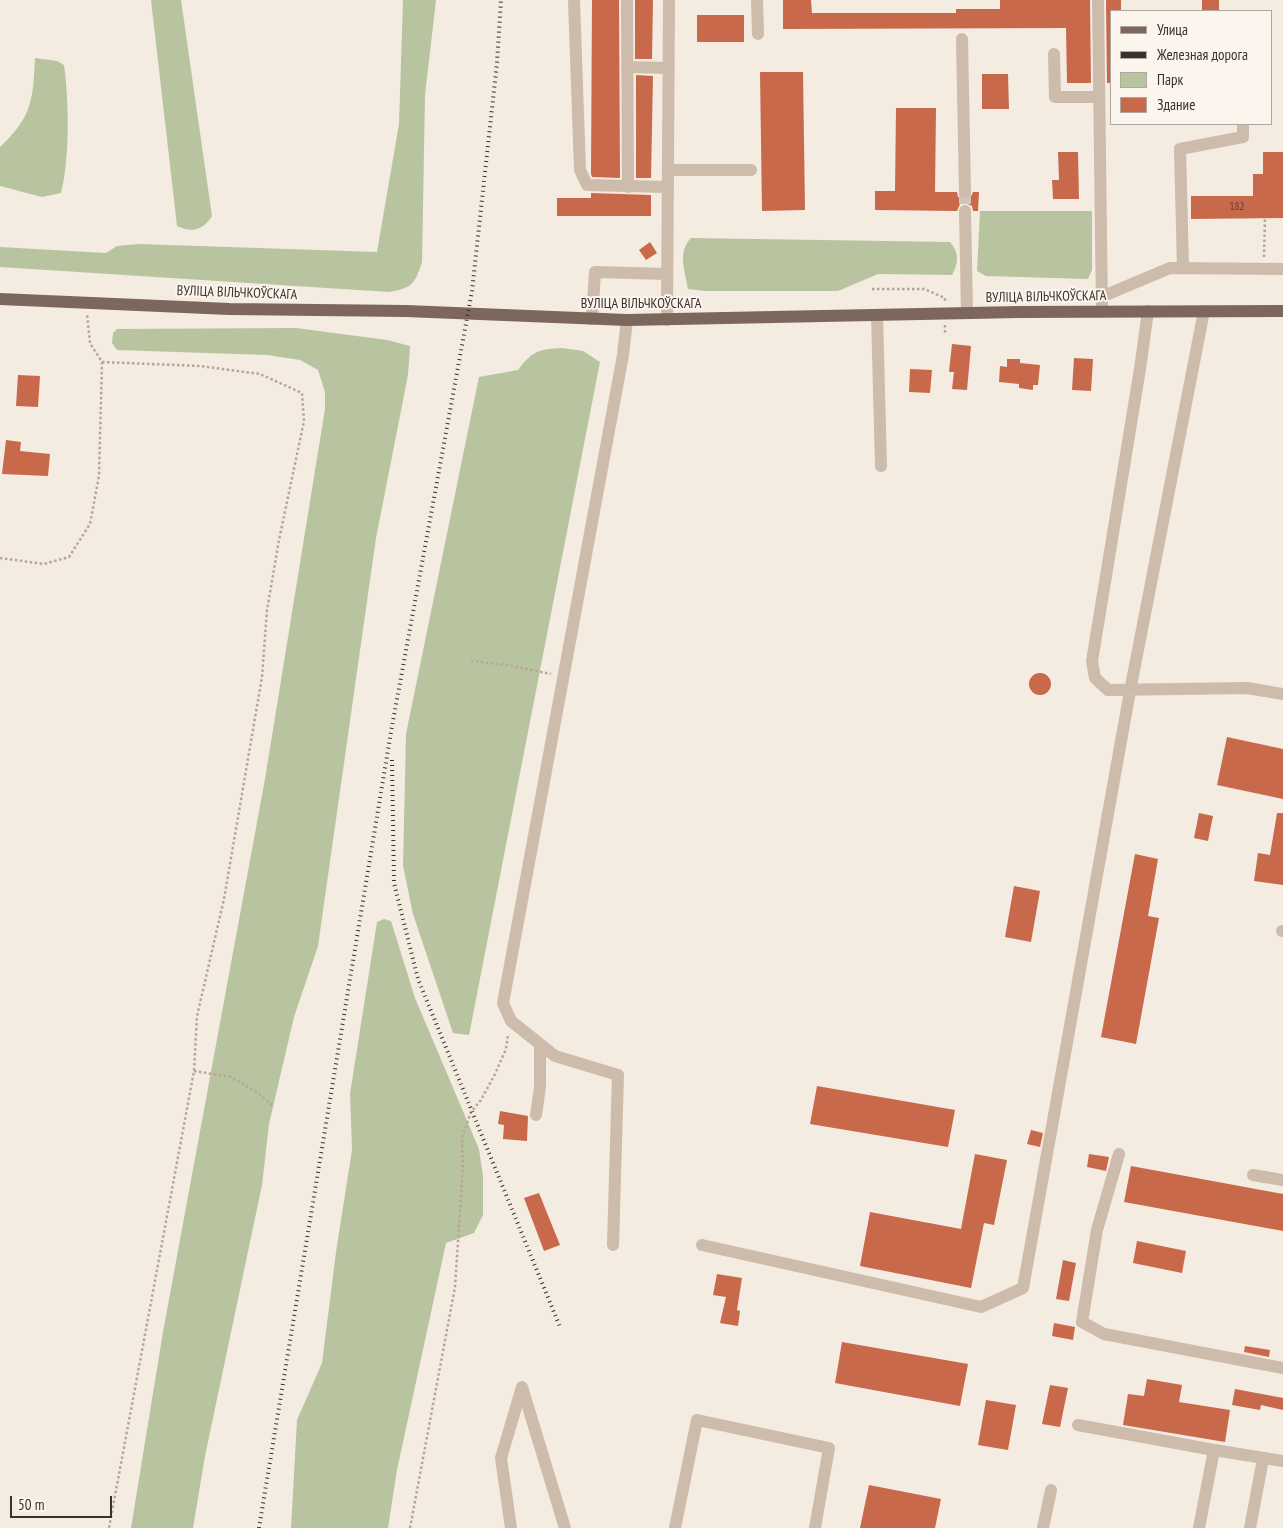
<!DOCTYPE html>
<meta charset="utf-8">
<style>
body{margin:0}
#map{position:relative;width:1283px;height:1528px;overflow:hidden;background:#f4ebe1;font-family:"PT Sans Narrow",sans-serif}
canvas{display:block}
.legend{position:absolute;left:1110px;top:10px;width:162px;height:115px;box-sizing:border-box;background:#fbf5ee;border:1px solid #aea6a0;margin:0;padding:6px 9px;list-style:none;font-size:15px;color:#3b302b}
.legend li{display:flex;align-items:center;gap:10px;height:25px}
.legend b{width:25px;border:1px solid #aea6a0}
.scale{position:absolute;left:10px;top:1496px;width:102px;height:22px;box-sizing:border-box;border:2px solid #3b302b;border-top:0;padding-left:6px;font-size:15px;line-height:18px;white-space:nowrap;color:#3b302b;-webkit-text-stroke:4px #fbf5ee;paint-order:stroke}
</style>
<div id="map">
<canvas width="1283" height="1528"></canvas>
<ul class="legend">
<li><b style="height:6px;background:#7d675c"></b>Улица</li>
<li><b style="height:6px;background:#3b302b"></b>Железная дорога</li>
<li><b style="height:14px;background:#b8c4a0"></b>Парк</li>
<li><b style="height:14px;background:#c8694b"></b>Здание</li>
</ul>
<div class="scale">50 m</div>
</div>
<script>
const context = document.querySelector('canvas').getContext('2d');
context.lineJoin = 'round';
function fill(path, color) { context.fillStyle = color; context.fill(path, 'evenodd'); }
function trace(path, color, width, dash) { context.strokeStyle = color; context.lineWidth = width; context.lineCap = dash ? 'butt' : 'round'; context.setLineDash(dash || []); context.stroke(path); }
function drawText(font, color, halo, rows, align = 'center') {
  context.font = font + ' "PT Sans Narrow",sans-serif'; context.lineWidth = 4; context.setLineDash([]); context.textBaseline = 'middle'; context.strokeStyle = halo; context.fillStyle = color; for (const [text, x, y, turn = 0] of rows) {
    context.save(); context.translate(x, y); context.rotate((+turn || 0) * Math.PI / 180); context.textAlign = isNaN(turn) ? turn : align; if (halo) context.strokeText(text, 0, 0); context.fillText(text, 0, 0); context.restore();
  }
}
fill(new Path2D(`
 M 151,0 L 181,0 L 212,216 C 204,230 191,233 177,226 Z
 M 403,0 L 436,0 L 425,95 L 422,262 C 415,284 412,288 389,292 L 0,267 L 0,247 L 106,253 L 117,246 L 139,244 L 377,252 L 399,124 Z
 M 35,58 L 57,61 L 64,65 C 69,100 70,159 61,193 L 42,197 L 0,186 L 0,147 C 32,117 33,100 35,58 Z
 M 980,211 L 1092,211 L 1092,270 L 1088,279 L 986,276 L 977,271 Z
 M 691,238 L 950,242 C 960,253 958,264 952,275 L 878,274 L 838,291 L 706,291 L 688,289 C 685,270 677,253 691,238 Z
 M 296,328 L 387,340 L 410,346 L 408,375 L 376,538 L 318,946 L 294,1017 L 269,1124 L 262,1185 L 205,1456 L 193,1528 L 131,1528 L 163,1332 L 265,779 L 325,409 L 325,392 L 318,370 L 300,360 L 267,355 L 117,350 L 112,343 L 113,333 L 117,329 Z
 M 562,348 L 583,351 L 600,362 L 469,1035 L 453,1033 L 413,914 L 403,866 L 406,734 L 479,377 L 518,370 C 532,351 539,349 562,348 Z
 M 384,919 L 391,921 L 415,998 L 479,1149 L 483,1176 L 483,1215 L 474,1233 L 446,1243 L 397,1470 L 388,1528 L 291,1528 L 297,1420 L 322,1363 L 336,1252 L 352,1150 L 350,1094 L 377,922 Z`), '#b8c4a0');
fill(new Path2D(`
 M 592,0 L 619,0 L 620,178 L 592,177 L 591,174 Z
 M 635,0 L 653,0 L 652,59 L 635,59 Z
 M 783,0 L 811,0 L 812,13 L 956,13 L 956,9 L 1000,9 L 1000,0 L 1090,0 L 1091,83 L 1067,83 L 1066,28 L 783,29 Z
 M 1106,0 L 1121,0 L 1121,11 L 1112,11 L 1112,83 L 1107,83 Z
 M 1202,0 L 1219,0 L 1219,11 L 1202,11 Z
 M 697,15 L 744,15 L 744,42 L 697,42 Z
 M 760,72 L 803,72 L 805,210 L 762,211 Z
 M 982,74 L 1008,74 L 1009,109 L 982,109 Z
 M 636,75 L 653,76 L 651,178 L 636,178 Z
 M 896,108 L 936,108 L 935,192 L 957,192 L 958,197 L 965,200 L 970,199 L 973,192 L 979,192 L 978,211 L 973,211 L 972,206 L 965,203 L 960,204 L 957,211 L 875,210 L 875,191 L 895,191 Z
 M 1058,152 L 1078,152 L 1079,199 L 1053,199 L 1052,180 L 1059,180 Z
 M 1263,152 L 1283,152 L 1283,218 L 1191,219 L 1191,196 L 1253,196 L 1253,174 L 1263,174 Z
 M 591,193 L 651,195 L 651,216 L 557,216 L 557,198 L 591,198 Z
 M 650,242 L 657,253 L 646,260 L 639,250 Z
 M 952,344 L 971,346 L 967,390 L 952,389 L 954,372 L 949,372 Z
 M 1074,358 L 1093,359 L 1091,391 L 1072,390 Z
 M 1007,359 L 1020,359 L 1020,363 L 1040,365 L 1038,385 L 1033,385 L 1033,390 L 1019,388 L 1019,384 L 999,382 L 1000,366 L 1007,367 Z
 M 910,369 L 932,370 L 930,393 L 909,392 Z
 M 18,375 L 40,376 L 38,407 L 16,406 Z
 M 6,440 L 21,442 L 20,451 L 50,454 L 48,476 L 2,474 Z
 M1029 684a11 11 0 1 1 22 0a11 11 0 1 1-22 0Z
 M 1227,737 L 1283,749 L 1283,799 L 1217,785 Z
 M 1199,813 L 1213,816 L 1208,841 L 1194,838 Z
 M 1277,813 L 1283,813 L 1283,885 L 1254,881 L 1258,853 L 1270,855 Z
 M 1135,854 L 1158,859 L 1148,916 L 1159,918 L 1136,1044 L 1101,1037 Z
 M 1014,886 L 1040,891 L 1031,942 L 1005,937 Z
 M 817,1086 L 955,1110 L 948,1147 L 810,1124 Z
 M 500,1111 L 528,1116 L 527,1141 L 503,1139 L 504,1125 L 498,1124 Z
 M 1031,1130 L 1043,1133 L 1040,1147 L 1027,1144 Z
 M 975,1154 L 1007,1160 L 994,1225 L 984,1223 L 971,1288 L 860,1266 L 870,1212 L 961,1229 Z
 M 1089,1154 L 1109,1157 L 1106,1171 L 1087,1167 Z
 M 1131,1166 L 1283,1194 L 1283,1231 L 1124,1202 Z
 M 539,1193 L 560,1245 L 544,1251 L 524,1198 Z
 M 1137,1241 L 1186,1251 L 1182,1273 L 1133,1263 Z
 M 1063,1260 L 1076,1263 L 1069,1301 L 1056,1299 Z
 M 717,1274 L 742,1278 L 737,1310 L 740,1311 L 738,1326 L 720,1323 L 726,1297 L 713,1295 Z
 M 1054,1323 L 1075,1327 L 1073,1340 L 1052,1336 Z
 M 842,1342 L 968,1364 L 960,1406 L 835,1383 Z
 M 1245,1346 L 1270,1350 L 1269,1357 L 1244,1352 Z
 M 1147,1379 L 1182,1385 L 1179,1402 L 1230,1410 L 1225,1442 L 1123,1425 L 1128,1394 L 1144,1396 Z
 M 1050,1385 L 1068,1388 L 1060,1427 L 1042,1424 Z
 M 1235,1389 L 1283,1398 L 1283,1410 L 1261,1405 L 1260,1410 L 1232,1405 Z
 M 986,1400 L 1016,1405 L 1008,1450 L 978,1445 Z
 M 869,1485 L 941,1499 L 935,1528 L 860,1528 Z`), '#c8694b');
trace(new Path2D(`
 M 965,192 L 965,211`), '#cfc6bd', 12, [12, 6]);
trace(new Path2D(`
 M 1264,257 L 1265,218
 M 872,289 L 924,289 L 945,298 L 945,302
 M 945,325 L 945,335
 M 102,362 L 200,366 L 260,374 L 302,393 L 304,421 L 279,540 L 267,610 L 262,677 L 224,899 L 197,1016 L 194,1071 L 109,1528
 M 0,558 L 44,564 L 69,557 L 90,524 L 99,476 L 102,362 L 90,343 L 87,314
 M 471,661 L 507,665 L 551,674
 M 194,1071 L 231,1077 L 258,1093 L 273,1106
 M 410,1528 L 455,1287 L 463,1166 L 462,1138 L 471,1112 L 481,1100 L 495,1074 L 506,1049 L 508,1035`), '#b9a596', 2.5, [2.5, 2.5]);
trace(new Path2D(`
 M 574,0 L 580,170 L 587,185 L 668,187
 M 627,0 L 628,187
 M 757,0 L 758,34
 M 1098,0 L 1102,312
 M 962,39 L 965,192
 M 1054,54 L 1055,97 L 1099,97
 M 627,67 L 668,68
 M 668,170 L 751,170
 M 965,211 L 967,313
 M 1183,268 L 1180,149 L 1243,137 L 1243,124
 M 1101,297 L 1170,268 L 1283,269
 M 1148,311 L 1140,369 L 1092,661 L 1095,678 L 1108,690 L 1247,688 L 1283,694
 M 877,315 L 881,466
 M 592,319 L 595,272 L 667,274
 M 667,320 L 669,0
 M 1282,931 L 1283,931
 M 536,1115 L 540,1087 L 540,1044
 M 1119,1154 L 1097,1230 L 1082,1322 L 1104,1334 L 1283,1368
 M 1253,1175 L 1283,1180
 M 613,1245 L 618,1075 L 555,1056 L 511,1021 L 503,1003 L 623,355 L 627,320
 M 702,1245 L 981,1307 L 1023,1288 L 1130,691 L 1204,311
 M 1078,1425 L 1214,1450
 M 511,1528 L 501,1458 L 522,1387 L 565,1528
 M 675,1528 L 697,1420 L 829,1448 L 815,1528
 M 1043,1528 L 1051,1490
 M 1199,1528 L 1214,1450 L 1283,1461
 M 1250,1528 L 1263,1459`), '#cdbbac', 12);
trace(new Path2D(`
 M 0,299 L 229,309 L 406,311 L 627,320 L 1019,312 L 1283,311`), '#7d675c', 12);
trace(new Path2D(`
 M 392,760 L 394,883 L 418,979 L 560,1327
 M 259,1528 L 391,732 L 472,291 L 497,63 L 501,0`), '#3b302b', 4, [1, 4]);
drawText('11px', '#5e3e33', null, [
 ["182",1237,207]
]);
drawText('14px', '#3b302b', '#fbf5ee', [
 ["ВУЛІЦА ВІЛЬЧКОЎСКАГА",237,293,2],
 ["ВУЛІЦА ВІЛЬЧКОЎСКАГА",1046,297,-1],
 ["ВУЛІЦА ВІЛЬЧКОЎСКАГА",641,304]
]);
</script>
